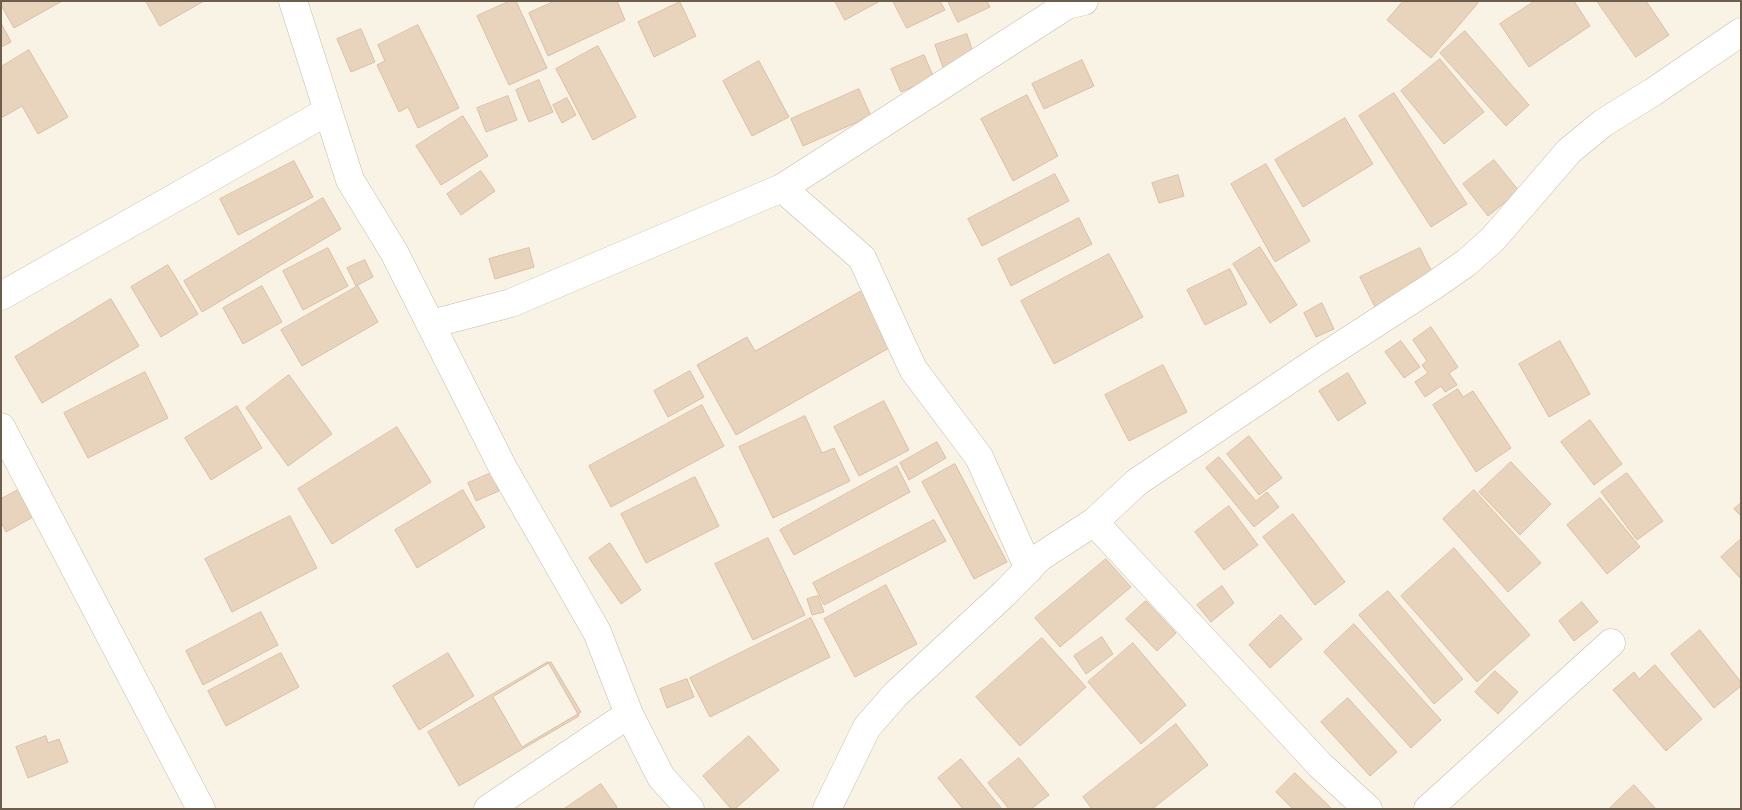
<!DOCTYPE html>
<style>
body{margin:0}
#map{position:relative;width:1742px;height:810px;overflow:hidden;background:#f8f3e4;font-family:Rubik,sans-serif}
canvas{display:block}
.frame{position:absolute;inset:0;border:2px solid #6d5d4d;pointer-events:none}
</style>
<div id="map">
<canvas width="1742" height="810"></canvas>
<div class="frame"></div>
</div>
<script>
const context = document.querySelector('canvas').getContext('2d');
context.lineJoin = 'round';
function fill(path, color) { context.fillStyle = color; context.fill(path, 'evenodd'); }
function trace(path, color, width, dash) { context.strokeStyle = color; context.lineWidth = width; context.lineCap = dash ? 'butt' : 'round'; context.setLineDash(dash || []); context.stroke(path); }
const building = new Path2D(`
 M 1,1 L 62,1 L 14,28 L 1,5 Z
 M 146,1 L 204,1 L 160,26 Z
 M 510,1 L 516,1 L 547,68 L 509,85 L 477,16 Z
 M 555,1 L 617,1 L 625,20 L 548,56 L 529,13 Z
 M 835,1 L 880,1 L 845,20 Z
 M 893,1 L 940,1 L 945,10 L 907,28 Z
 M 948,1 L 987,1 L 990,7 L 958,22 Z
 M 1476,1 L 1478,3 L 1431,58 L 1387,20 L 1403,1 Z
 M 1535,1 L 1574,1 L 1590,26 L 1529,67 L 1500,24 Z
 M 1597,1 L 1646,1 L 1669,35 L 1636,57 Z
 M 680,2 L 696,36 L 654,57 L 638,22 Z
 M 1,23 L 11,42 L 1,47 Z
 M 418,25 L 459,108 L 418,128 L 408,107 L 399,112 L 377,65 L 385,61 L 378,45 Z
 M 361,29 L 375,62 L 351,72 L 337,39 Z
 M 1465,31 L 1529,105 L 1506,126 L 1440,53 Z
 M 967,34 L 975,59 L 944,70 L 935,45 Z
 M 598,46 L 636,117 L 593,140 L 556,69 Z
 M 29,50 L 68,117 L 38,134 L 22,106 L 3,117 L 1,115 L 1,67 Z
 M 924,55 L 934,78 L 901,92 L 891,69 Z
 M 1440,59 L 1484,112 L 1444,144 L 1401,91 Z
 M 1082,60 L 1094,86 L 1044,109 L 1032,84 Z
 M 759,61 L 789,117 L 752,136 L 723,81 Z
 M 539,80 L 553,112 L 529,122 L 516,90 Z
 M 859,89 L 871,116 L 803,146 L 791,119 Z
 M 1394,93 L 1467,204 L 1431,227 L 1359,116 Z
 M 1027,95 L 1058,156 L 1013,181 L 981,119 Z
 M 508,96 L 517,120 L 486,132 L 477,108 Z
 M 567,98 L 576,115 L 562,123 L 553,105 Z
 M 463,116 L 488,156 L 441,185 L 416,146 Z
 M 1345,118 L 1373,164 L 1303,207 L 1275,160 Z
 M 1494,160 L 1519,191 L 1488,216 L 1463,184 Z
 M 294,161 L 313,197 L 238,235 L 220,199 Z
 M 1266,164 L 1310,241 L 1275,262 L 1231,184 Z
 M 481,171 L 495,191 L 461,215 L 447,194 Z
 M 1055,174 L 1069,201 L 982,246 L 968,219 Z
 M 1178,175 L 1184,196 L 1159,203 L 1152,183 Z
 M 323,198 L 341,229 L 202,312 L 184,281 Z
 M 1079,218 L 1092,244 L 1011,286 L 998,259 Z
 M 1260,247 L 1297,305 L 1270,323 L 1233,264 Z
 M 328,248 L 348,286 L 303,310 L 283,271 Z
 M 529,248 L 534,267 L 495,279 L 489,259 Z
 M 1420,248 L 1435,278 L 1375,307 L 1360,277 Z
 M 1109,254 L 1143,317 L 1054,364 L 1021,301 Z
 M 365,260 L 373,277 L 356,286 L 347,268 Z
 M 168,265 L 198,314 L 161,337 L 131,287 Z
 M 1230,269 L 1247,304 L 1205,325 L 1187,290 Z
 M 262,286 L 282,322 L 243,344 L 223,308 Z
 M 358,286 L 378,322 L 302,366 L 281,330 Z
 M 865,289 L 896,344 L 736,435 L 697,365 L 747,337 L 755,351 Z
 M 111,299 L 139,346 L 42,403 L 15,357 Z
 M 1322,303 L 1334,329 L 1316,337 L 1304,313 Z
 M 1431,327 L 1458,367 L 1449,373 L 1457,385 L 1445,392 L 1441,386 L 1425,397 L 1415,382 L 1428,373 L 1422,365 L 1427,361 L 1413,340 Z
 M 1401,341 L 1420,367 L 1404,378 L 1385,352 Z
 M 1560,341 L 1590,394 L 1549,417 L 1519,364 Z
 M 1163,365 L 1187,412 L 1129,441 L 1105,395 Z
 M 690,371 L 704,397 L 668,417 L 654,391 Z
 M 145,372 L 168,418 L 88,458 L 64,413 Z
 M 1348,373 L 1366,403 L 1338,421 L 1319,391 Z
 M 289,375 L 332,434 L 288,466 L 246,408 Z
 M 1458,389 L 1463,397 L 1473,391 L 1511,448 L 1476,472 L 1433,405 Z
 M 884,401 L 909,450 L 859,476 L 834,427 Z
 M 702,405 L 724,446 L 611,507 L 589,466 Z
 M 237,406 L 262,448 L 211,480 L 185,438 Z
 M 805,416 L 822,453 L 834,448 L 850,481 L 773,518 L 739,447 Z
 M 1590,420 L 1622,464 L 1594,485 L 1561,442 Z
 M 397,427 L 431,482 L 332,544 L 298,489 Z
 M 1249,436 L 1282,478 L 1259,495 L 1227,454 Z
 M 937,442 L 946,458 L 909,480 L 900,463 Z
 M 1219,457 L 1256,501 L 1267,492 L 1279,507 L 1254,527 L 1206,468 Z
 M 1511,462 L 1551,504 L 1520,535 L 1479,492 Z
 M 955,464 L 1007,562 L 974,579 L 922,482 Z
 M 897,466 L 910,492 L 794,555 L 780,530 Z
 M 491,473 L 499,491 L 476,501 L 468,483 Z
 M 1627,473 L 1663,521 L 1637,540 L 1601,492 Z
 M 695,477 L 719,526 L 646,563 L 621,514 Z
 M 20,489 L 35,516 L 6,532 L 1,522 L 1,499 Z
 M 463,490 L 485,527 L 417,568 L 395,530 Z
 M 1474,490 L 1541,563 L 1508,592 L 1443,519 Z
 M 1600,498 L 1640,547 L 1607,574 L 1567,525 Z
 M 1741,503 L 1741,516 L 1734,509 Z
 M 1229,506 L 1258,545 L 1224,570 L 1195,532 Z
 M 1293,514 L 1345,582 L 1315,605 L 1263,537 Z
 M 290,516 L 317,568 L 232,612 L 205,559 Z
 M 934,520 L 946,541 L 824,605 L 813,583 Z
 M 768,538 L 805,615 L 753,640 L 715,564 Z
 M 1741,539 L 1741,579 L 1721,557 Z
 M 610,543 L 641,590 L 621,604 L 589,558 Z
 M 1454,548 L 1530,635 L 1477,682 L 1401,596 Z
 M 1106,559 L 1131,587 L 1060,647 L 1035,618 Z
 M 886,585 L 917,644 L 855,677 L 824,619 Z
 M 1222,586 L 1234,603 L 1211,622 L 1197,605 Z
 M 1388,591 L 1463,679 L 1434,704 L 1359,615 Z
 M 818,596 L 824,612 L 812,615 L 807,599 Z
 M 1146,601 L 1176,633 L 1157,651 L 1126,619 Z
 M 1582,602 L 1598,622 L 1574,641 L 1559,621 Z
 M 261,612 L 278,645 L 203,685 L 186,651 Z
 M 1281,615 L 1302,639 L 1270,668 L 1249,645 Z
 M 811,618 L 830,657 L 710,717 L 690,678 Z
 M 1354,624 L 1441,720 L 1411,748 L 1324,652 Z
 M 1700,630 L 1741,682 L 1741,686 L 1714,708 L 1671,654 Z
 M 1102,637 L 1113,654 L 1086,674 L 1074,656 Z
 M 1042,638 L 1086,687 L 1020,746 L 976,697 Z
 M 1133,643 L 1186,705 L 1141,744 L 1088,682 Z
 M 281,653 L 299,687 L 226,726 L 208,691 Z
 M 448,653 L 474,696 L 419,730 L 393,686 Z
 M 548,662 L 579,716 L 459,786 L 428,732 Z
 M 551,662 L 581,712 L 522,747 L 493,697 Z
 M 1655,665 L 1702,719 L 1666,751 L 1613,690 L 1634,672 L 1639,679 Z
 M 1495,671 L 1518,692 L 1498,714 L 1475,692 Z
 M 687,679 L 694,697 L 667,708 L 660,689 Z
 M 1348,698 L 1397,752 L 1370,776 L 1321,722 Z
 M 1176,724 L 1208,765 L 1152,809 L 1092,809 L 1083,797 Z
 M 46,736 L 48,743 L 59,739 L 68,762 L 28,778 L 16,747 Z
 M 749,736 L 779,770 L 735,809 L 731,809 L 703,776 Z
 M 1019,758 L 1049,795 L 1031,809 L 1009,809 L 988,783 Z
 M 961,759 L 1002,809 L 963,809 L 938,778 Z
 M 1295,773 L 1332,809 L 1293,809 L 1276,792 Z
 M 601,784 L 617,807 L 614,809 L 564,809 Z
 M 1634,785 L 1656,809 L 1609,809 Z`);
fill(building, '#e8d4bd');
trace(building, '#dabfa2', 1);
const minor = new Path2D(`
 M 293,1 L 350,180 L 394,252 L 503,468 L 597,632 L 629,714 L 661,777 L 690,809
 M 782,188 L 862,258 L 913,369 L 979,457 L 1029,569
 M 1,296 L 328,111
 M 431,324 L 511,303 L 782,188 L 1067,5 L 1084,1
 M 1,427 L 201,809
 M 1094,522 L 1320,765 L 1368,809
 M 488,809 L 629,714
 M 827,809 L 867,727 L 896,694 L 1005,593 L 1040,557 L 1094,522 L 1137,482 L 1314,363 L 1433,286 L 1466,263 L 1493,239 L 1569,151 L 1603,123 L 1653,92 L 1741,32
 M 1428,809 L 1611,643`);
trace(minor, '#c7bcac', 29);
trace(minor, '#fff', 28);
</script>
